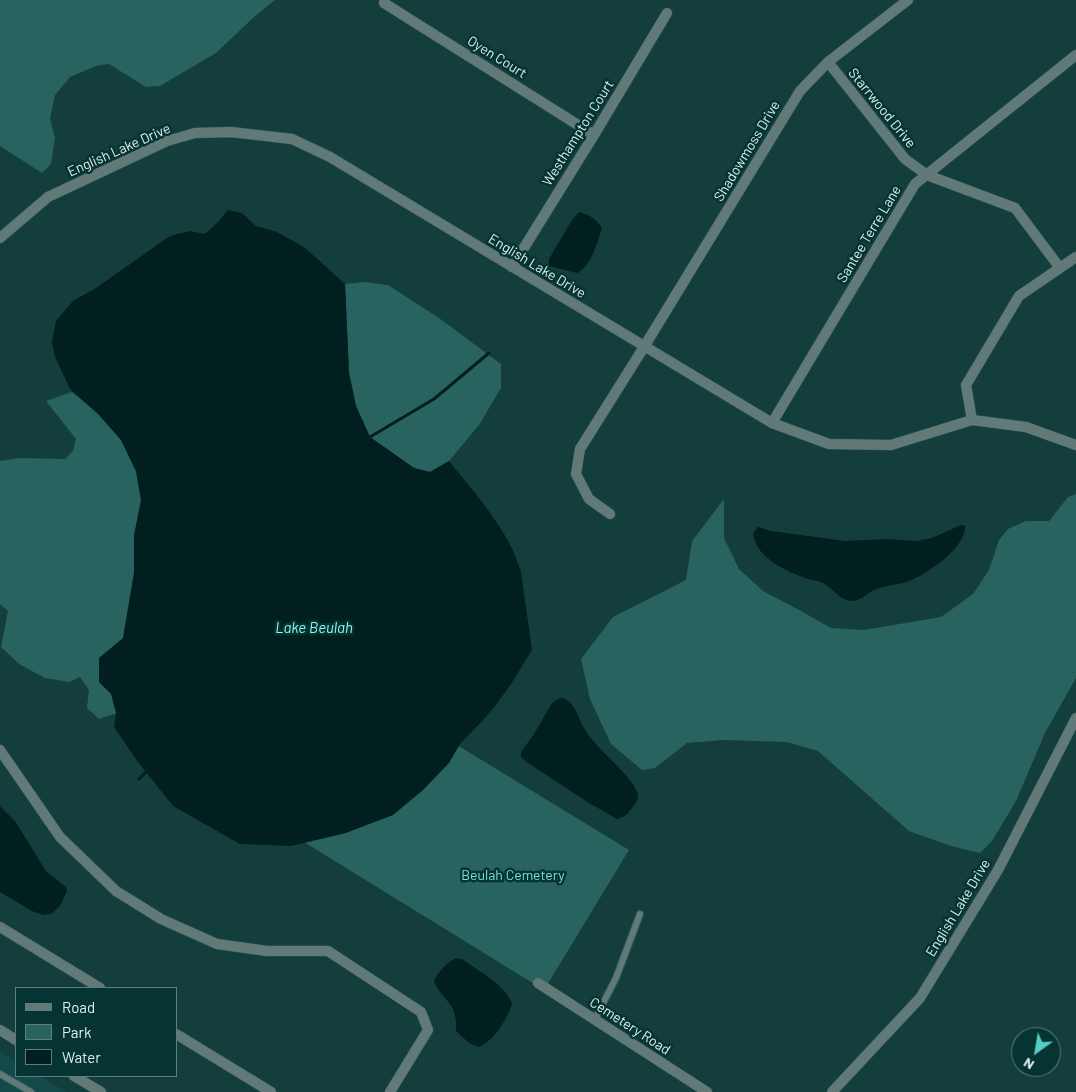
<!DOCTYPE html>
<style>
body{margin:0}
#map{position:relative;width:1076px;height:1092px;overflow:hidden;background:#143e3c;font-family:Barlow,sans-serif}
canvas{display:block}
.legend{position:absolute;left:15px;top:987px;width:162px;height:90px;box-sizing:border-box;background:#063432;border:1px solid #5b7f7e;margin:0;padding:6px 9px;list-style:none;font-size:15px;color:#daf0ef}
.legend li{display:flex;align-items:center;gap:10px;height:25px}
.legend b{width:25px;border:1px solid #5b7f7e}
.north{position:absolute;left:1011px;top:1027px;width:50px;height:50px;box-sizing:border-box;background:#063432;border:1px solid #5b7f7e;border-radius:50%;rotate:212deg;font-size:14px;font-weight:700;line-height:20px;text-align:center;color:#daf0ef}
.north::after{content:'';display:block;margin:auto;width:18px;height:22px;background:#54cdc8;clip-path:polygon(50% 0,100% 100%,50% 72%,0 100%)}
</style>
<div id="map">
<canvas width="1076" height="1092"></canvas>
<ul class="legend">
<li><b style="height:6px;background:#617a78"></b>Road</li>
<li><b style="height:14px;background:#296360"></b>Park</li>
<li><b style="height:14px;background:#001f1e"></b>Water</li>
</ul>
<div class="north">N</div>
</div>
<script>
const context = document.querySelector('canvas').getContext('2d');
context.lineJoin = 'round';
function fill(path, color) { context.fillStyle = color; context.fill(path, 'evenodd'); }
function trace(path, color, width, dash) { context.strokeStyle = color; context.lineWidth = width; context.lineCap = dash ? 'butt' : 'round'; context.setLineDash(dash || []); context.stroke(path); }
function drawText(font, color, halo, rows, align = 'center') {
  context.font = font + ' Barlow,sans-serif'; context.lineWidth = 5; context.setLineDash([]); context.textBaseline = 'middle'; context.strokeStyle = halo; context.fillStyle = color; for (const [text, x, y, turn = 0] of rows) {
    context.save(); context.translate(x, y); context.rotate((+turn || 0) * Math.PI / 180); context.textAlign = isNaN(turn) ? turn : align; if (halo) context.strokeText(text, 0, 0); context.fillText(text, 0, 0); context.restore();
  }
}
fill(new Path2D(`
 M 0,1051 L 16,1061 L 16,1076 L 40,1076 L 67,1092 L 0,1092 Z`), '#114a48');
fill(new Path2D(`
 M 0,0 L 275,0 L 254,17 L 216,53 L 160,86 L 146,87 L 109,64 L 96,66 L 70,77 L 55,95 L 50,118 L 55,138 L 51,164 L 42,173 L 0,146 Z
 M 364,282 L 388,285 L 439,318 L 501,364 L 501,388 L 479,425 L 449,461 L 430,472 L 414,468 L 370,437 L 356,406 L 349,373 L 345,284 Z
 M 72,392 L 99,414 L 121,440 L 136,471 L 141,500 L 134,536 L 134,573 L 123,639 L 99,658 L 99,682 L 111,693 L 117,713 L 99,719 L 87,708 L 89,690 L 80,677 L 69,682 L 45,678 L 19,664 L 1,647 L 8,611 L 0,604 L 0,461 L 20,458 L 65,459 L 73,451 L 76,439 L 46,401 Z
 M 1076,494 L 1076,678 L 1045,733 L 1016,801 L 992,841 L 980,853 L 951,846 L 909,831 L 818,751 L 787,742 L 723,740 L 687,743 L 655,768 L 642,770 L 611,744 L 590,699 L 581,659 L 613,617 L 686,580 L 692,541 L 724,499 L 724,538 L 739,569 L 763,591 L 801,611 L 831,628 L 864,630 L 941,617 L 973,594 L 989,570 L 999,540 L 1008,529 L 1026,521 L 1049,521 L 1068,497 Z
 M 349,679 L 629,850 L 544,990 L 265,818 Z`), '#296360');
fill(new Path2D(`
 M 228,210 L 242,213 L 256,226 L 277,232 L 304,247 L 345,284 L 349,373 L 356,406 L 370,437 L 414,468 L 430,472 L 449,461 C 476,495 509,530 521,572 L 532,650 L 511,684 L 495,706 L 483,720 L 460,744 L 449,763 L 423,790 L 393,815 L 346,833 L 291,846 L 240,844 L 173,806 L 138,762 L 114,727 L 116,713 L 111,694 L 99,682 L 99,658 L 123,638 L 134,573 L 134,536 L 141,500 L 136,471 L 121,440 L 98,414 L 70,389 L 55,357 L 52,342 L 56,321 L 73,301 L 96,288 L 170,236 L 190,231 L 205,234 L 217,223 Z
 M 579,212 C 588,214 598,220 602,228 C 597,242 592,266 577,273 L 549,266 L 549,259 L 572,220 Z
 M 961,525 L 965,526 C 966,548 927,574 909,581 C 899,585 887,585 876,589 C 868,592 861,601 852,601 C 839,600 833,588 823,583 C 819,580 813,581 808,579 C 788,572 755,558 753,533 L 758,527 L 771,531 L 845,541 L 886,539 L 916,541 L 932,538 Z
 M 563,698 C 577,705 577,716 584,728 C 587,734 592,739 596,744 C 605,756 639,782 638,798 C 637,802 634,805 632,808 C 628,814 624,817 617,819 L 589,803 L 528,763 L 521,757 L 521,752 L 534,734 L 552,703 L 558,699 Z
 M 0,806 L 15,821 L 46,871 L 66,887 L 67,891 L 60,906 L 51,914 L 43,915 L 32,911 L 0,892 Z
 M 456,958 L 462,959 C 477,970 507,986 512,1004 C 506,1020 495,1040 479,1047 L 469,1043 L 456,1031 C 458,1001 443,1003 434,981 C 439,970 446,964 456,958 Z`), '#001f1e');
trace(new Path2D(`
 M 368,440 L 370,437 L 434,399 L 489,353
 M 139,779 L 148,770`), '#001f1e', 3);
const service = new Path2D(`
 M 595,1019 L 616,978 L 640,914
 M 0,1074 L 31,1092`);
const minor = new Path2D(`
 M 384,3 L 594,135
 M 828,62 L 905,159 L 927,175 L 1015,208 L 1060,268
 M 0,238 L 48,197 L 167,141 L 195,133 L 231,132 L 292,139 L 330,157 L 772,423 L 829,444 L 891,445 L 972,420 L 1026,427 L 1076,445
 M 512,267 L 594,135 L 667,13
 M 972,420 L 966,385 L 1019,296 L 1076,257
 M 772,423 L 915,184 L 1076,55
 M 610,514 L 589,499 L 576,474 L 580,449 L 644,347 L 800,91 L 828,62 L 908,0
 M 0,750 L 60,837 L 116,891 L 161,919 L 217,944 L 267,951 L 328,951 L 421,1012 L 428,1030 L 390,1092
 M 0,927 L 100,988
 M 538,983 L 707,1092
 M 176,1034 L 271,1092
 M 832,1092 L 920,998 L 998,870 L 1076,718`);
const tertiary = new Path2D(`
 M 0,1030 L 16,1040
 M 74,1076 L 101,1092`);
trace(service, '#345a59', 8);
trace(minor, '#345a59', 11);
trace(tertiary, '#345a59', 11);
trace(service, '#617a78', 6);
trace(minor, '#617a78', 10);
trace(tertiary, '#617a78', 10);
drawText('14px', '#daf0ef', '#063432', [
 ["Oyen Court",497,57,32],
 ["Starrwood Drive",882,108,51],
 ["Westhampton Court",578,133,-58],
 ["English Lake Drive",119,150,-24],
 ["Shadowmoss Drive",747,151,-59],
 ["Santee Terre Lane",869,234,-59],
 ["English Lake Drive",537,266,31],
 ["English Lake Drive",958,908,-59],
 ["Cemetery Road",630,1026,33]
]);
drawText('14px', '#7bdfd9', '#063432', [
 ["Beulah Cemetery",513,875]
]);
drawText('italic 15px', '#90f4ee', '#063432', [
 ["Lake Beulah",314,628]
]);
</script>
